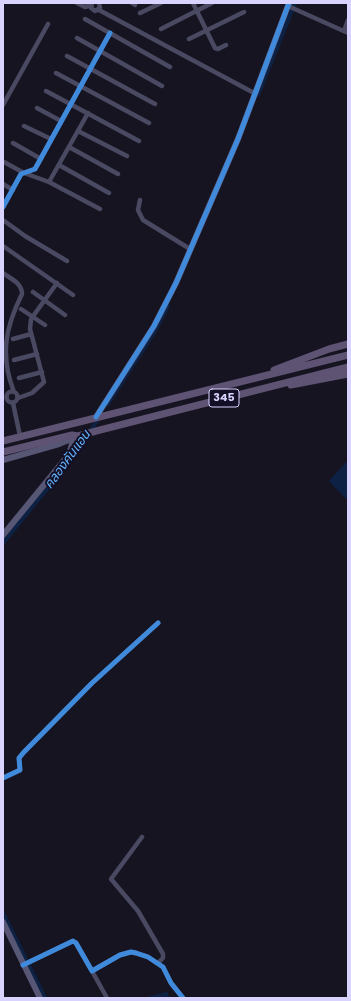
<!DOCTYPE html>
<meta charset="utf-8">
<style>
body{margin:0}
#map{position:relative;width:351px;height:1001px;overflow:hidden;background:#161421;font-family:Poppins,sans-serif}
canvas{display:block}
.frame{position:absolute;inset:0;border:4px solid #d9d4ff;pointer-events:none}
</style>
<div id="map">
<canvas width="351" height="1001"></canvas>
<div class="frame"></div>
</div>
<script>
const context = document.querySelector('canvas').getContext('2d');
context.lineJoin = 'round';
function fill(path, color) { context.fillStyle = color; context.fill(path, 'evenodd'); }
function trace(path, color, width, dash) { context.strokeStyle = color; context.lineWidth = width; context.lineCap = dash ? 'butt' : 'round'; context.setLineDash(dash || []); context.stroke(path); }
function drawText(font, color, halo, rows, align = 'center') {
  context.font = font + ' Poppins,"Noto Sans Thai",sans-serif'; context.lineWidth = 4; context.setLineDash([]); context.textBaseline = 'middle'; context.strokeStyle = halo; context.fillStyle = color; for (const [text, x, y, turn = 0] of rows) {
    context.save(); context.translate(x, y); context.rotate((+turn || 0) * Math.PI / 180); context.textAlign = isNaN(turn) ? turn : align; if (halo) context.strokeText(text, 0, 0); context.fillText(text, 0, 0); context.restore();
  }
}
fill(new Path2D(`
 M 348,460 L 348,501 L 329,481 Z`), '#0d2144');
trace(new Path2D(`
 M 258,95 L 295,3
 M 108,404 L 154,333 L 168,306
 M 3,543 L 72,458 L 99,418
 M 3,913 L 45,998
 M 151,998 L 166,994 L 167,998`), '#0d2144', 4);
trace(new Path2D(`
 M 77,3 L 85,7 L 91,5
 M 92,3 L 91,8 L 95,11 L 100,8 L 99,3
 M 132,3 L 135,5
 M 193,3 L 215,48 L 218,49 L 226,45
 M 288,6 L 348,33
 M 99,10 L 254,93
 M 140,13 L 161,3
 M 85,19 L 170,67
 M 161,29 L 212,3
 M 344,31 L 348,20
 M 77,38 L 162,86
 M 189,39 L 244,12
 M 67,56 L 155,104
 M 56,73 L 149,123
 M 46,91 L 139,141
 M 3,105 L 48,24
 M 37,108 L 61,121
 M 24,126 L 51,139
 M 78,131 L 127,156
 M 13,143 L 41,159
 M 69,147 L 118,174
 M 4,162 L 24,173 L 49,182 L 100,209
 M 59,165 L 109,193
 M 49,182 L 88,113
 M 3,184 L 13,190
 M 140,200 L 138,210 L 143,220 L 190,249
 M 3,207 L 21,174 L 35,169 L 110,33
 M 3,220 L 25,236 L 67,261
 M 3,246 L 73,295
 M 3,273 C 11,279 22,283 22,294 C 5,328 0,356 14,392
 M 33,292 L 65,315
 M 21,309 L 45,325
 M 13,339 L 31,334
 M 14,360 L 37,354
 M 19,378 L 42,372
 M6.5 397a5.5 5.5 0 1 1 11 0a5.5 5.5 0 1 1-11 0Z
 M 18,398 L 32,393 L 44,382 L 30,329 L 31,319 L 57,283
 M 13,403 L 20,436
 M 3,778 L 20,770 L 19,758 L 24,752 L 92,683 L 158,623
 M 142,837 L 111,879 L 138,911 L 163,954 L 163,958 L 158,963
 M 23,965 L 73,941 L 76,943 L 92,971 L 120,955 L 131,952 L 136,953 L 148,957 L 163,967 L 171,983 L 183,998
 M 92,971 L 107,998`), '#4a4962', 4.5);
trace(new Path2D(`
 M 96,417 L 154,326 L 176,283 L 238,139 L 289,3
 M 3,460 L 59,444 L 76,437
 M 3,535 L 66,458 L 71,448 L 74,435
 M 3,922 L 40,998`), '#575674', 6);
trace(new Path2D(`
 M 274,370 L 329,349 L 348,344
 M 291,385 L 348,374
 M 3,441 L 348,355
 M 3,452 L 72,435 L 78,436 L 100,430 L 348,367`), '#5e5373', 7);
trace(new Path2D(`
 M 3,207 L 21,174 L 35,169 L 110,33
 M 96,417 L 154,326 L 176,283 L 238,139 L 289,3
 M 3,778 L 20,770 L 19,758 L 24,752 L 92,683 L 158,623
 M 23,965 L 73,941 L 76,943 L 92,971 L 120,955 L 131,952 L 136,953 L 148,957 L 163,967 L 171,983 L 183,998`), '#408adc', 5);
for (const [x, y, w] of [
 [224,398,30]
]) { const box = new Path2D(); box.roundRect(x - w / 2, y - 9, w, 18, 3); context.fillStyle = '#130f26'; context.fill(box); trace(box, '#d9d4ff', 1); }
drawText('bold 11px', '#d9d4ff', null, [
 ["345",224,398]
]);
drawText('italic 13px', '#62b6ff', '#130f26', [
 ["คลองคันแอน",68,460,-54]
]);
</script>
